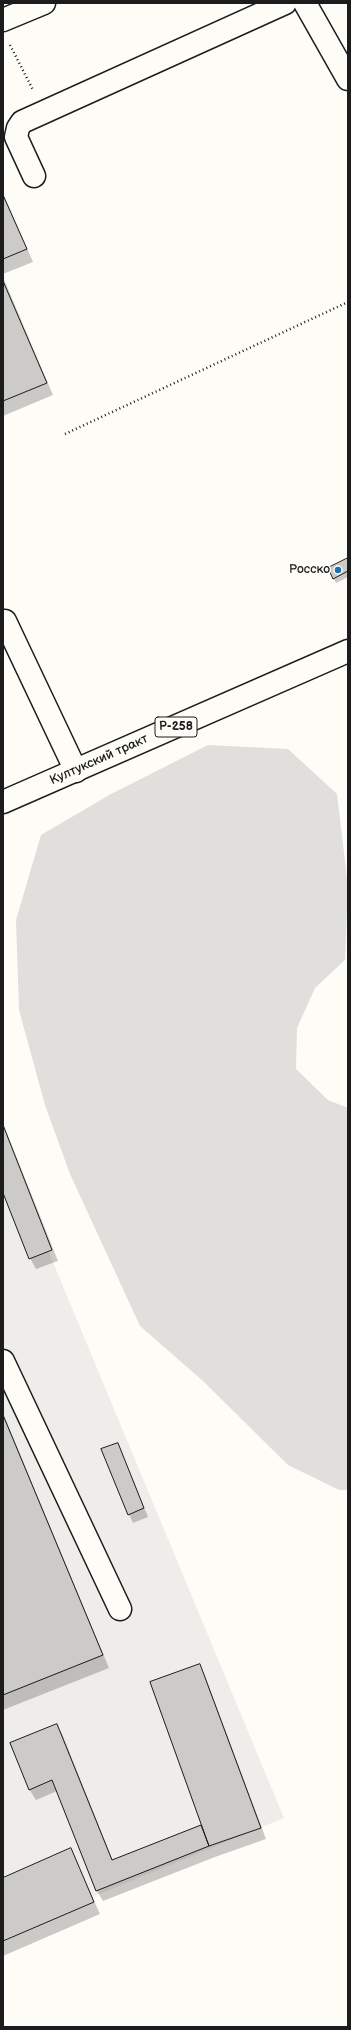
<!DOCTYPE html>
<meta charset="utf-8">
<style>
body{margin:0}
#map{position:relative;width:351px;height:2030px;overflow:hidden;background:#fdfcf7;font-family:"Balsamiq Sans",sans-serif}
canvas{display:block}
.frame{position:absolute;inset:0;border:4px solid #1c1c1c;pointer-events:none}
</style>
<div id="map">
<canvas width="351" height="2030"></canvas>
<div class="frame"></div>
</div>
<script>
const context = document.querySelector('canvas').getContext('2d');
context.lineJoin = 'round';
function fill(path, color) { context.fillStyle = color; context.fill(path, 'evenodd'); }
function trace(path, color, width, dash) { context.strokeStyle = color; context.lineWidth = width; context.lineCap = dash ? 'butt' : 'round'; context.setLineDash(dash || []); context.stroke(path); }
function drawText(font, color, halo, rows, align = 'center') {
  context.font = font + ' "Balsamiq Sans",sans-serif'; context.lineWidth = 3; context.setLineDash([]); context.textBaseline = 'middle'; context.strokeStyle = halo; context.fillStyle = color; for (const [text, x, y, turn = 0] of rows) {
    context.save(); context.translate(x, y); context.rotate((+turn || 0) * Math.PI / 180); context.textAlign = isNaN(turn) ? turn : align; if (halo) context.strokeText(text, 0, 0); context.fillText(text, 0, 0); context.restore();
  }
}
fill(new Path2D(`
 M 3,1142 L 284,1818 L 3,1934 Z`), '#eeede9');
fill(new Path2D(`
 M 208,745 L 288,749 L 337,794 L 348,886 L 345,960 L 315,988 L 297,1028 L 296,1069 L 328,1100 L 348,1108 L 348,1490 L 339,1490 L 288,1465 L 203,1381 L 140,1326 L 70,1174 L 45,1105 L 19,1010 L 16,920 L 41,835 L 111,794 Z`), '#e0dfdb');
fill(new Path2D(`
 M 3,193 L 33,262 L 3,274 Z
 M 3,277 L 53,395 L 3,416 Z
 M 348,559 L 348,577 L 336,583 L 329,569 Z
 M 3,1123 L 58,1261 L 36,1269 L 30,1258 L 3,1190 Z
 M 3,1413 L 109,1668 L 3,1710 Z
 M 118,1444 L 148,1517 L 133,1523 L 129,1514 Z
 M 199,1665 L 205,1676 L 266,1839 L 215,1857 L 103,1901 L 97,1891 L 57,1791 L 36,1800 L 29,1789 L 57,1725 L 63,1736 L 113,1861 L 202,1826 Z
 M 71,1850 L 100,1914 L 3,1956 L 3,1879 Z`), '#0003');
const building = new Path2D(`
 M 3,195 L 27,249 L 3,259 Z
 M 3,281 L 47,383 L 3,401 Z
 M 348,558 L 348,571 L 333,579 L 328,568 Z
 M 3,1125 L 52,1250 L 29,1259 L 3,1193 Z
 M 3,1415 L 103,1655 L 3,1695 Z
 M 118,1443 L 144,1508 L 128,1515 L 101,1449 Z
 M 200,1664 L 261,1828 L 209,1846 L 150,1682 Z
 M 57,1724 L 112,1860 L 201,1825 L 209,1846 L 96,1891 L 52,1780 L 29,1790 L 10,1743 Z
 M 71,1848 L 94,1902 L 3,1941 L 3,1878 Z`);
fill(building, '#cccbc8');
trace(building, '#1c1c1c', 1);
const minor = new Path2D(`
 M 3,20 L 44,3
 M 34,176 L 16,137 L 18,128 L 22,122 L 285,3
 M 5,621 L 76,771
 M 3,1361 L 120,1609`);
const major = new Path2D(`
 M 305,3 L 348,79
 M 3,802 L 348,651`);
trace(minor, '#1c1c1c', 25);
trace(major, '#1c1c1c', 25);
trace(new Path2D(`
 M 10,45 L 33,90
 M 65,434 L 348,302`), '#1c1c1c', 2.5, [1, 3]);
trace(minor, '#fdfcf7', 22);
trace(major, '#fdfcf7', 22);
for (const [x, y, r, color] of [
 [338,570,4,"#1f6fb2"]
]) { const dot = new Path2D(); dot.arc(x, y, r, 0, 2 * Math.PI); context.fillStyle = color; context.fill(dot); trace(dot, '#fdfcf7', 1.5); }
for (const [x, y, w] of [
 [176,727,42]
]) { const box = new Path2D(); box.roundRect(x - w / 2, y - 10, w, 20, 3); context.fillStyle = '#fdfcf7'; context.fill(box); trace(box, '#1c1c1c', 1); }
drawText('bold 12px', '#1c1c1c', null, [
 ["Р-258",176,727]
]);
drawText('13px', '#1c1c1c', '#fdfcf7', [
 ["Росско",330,570]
], 'right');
drawText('13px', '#1c1c1c', '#fdfcf7', [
 ["Култукский тракт",99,760,-24]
]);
</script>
